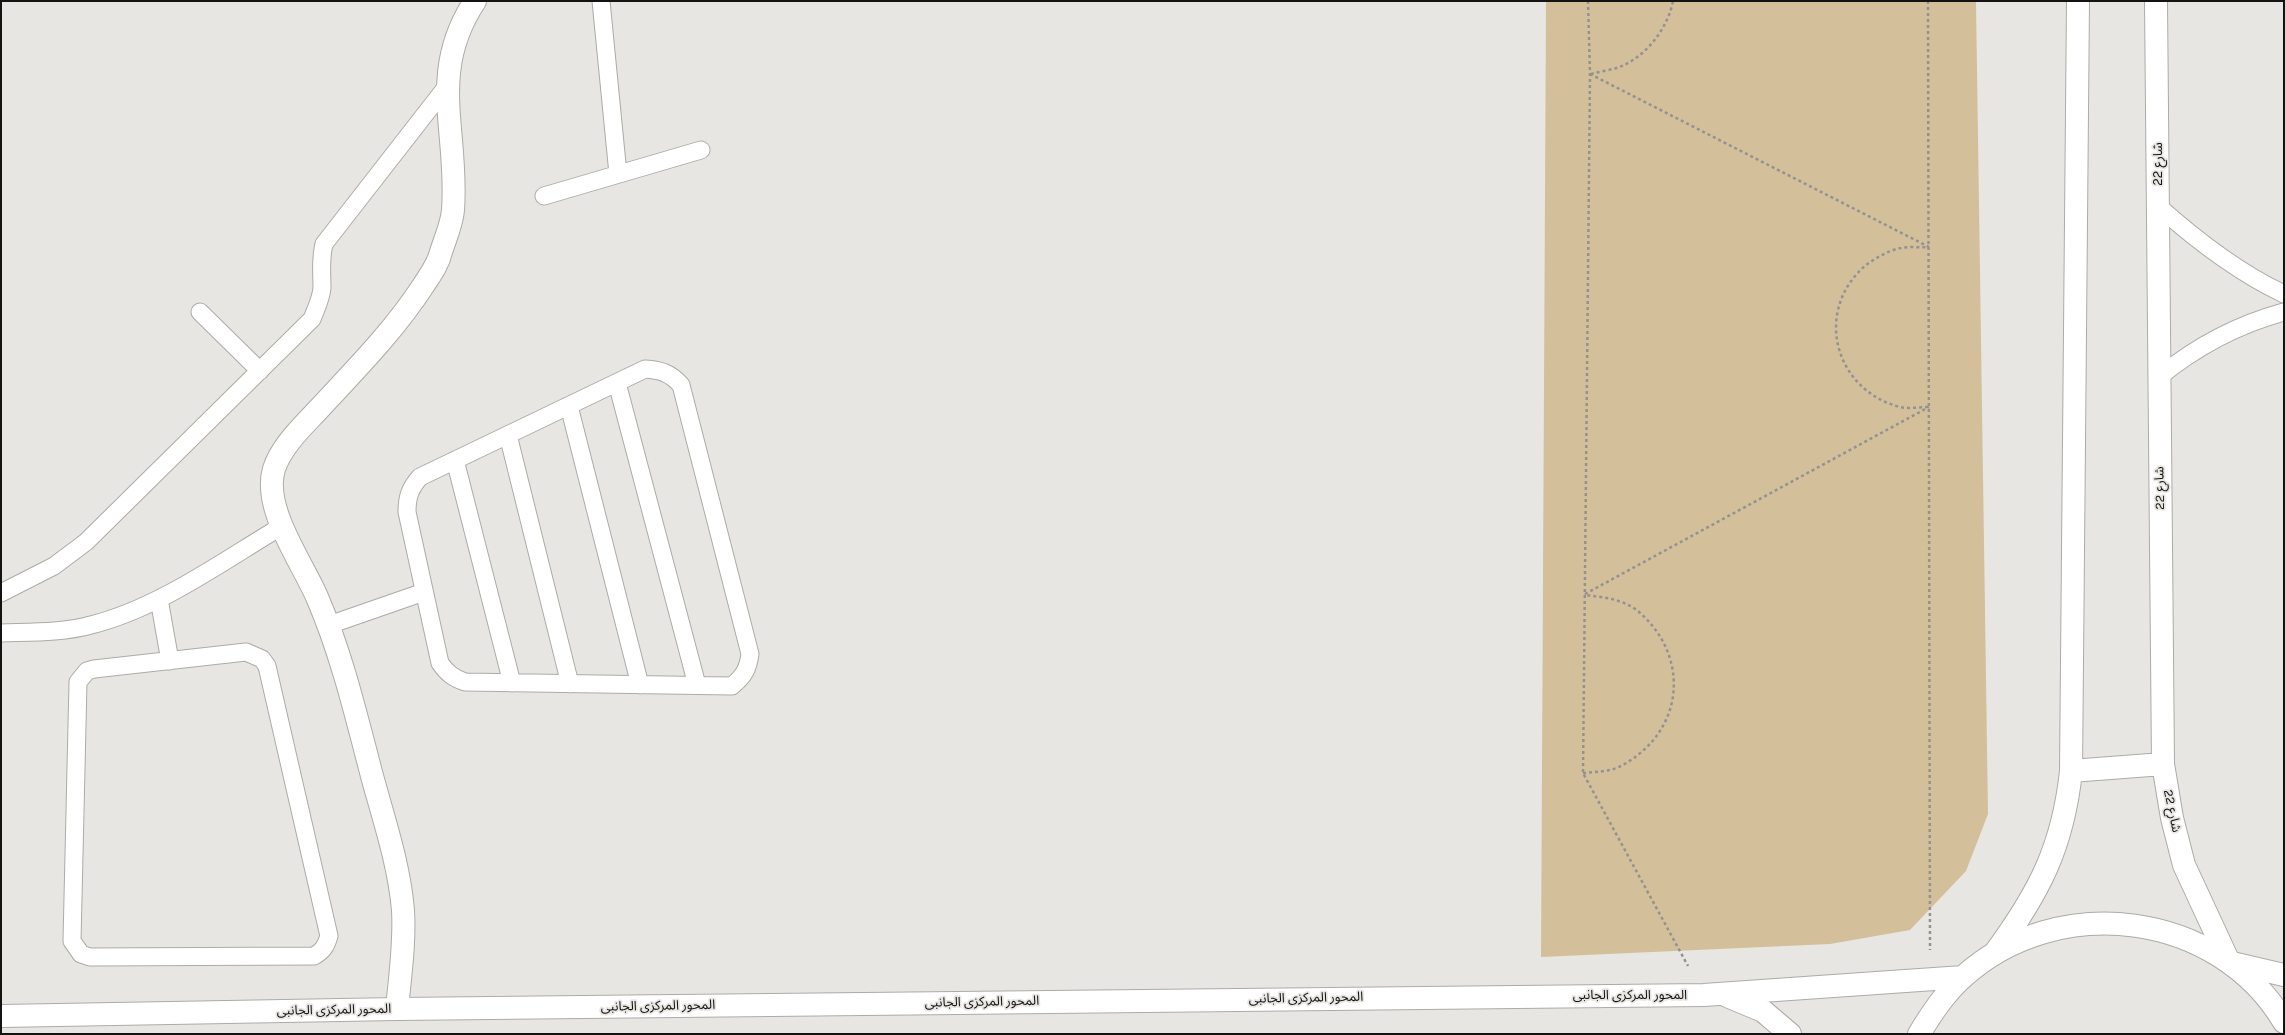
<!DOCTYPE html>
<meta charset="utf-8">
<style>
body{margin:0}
#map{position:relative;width:2285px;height:1035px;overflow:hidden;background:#e8e6e2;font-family:Karla,sans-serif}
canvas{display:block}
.frame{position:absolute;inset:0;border:2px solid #141312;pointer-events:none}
</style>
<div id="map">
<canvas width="2285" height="1035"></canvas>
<div class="frame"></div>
</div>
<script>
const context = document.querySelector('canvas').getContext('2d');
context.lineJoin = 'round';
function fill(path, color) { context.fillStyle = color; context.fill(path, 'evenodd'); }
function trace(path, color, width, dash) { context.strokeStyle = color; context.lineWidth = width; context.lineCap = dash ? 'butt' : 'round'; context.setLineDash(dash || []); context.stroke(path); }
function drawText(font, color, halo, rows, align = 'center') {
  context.font = font + ' Karla,"Noto Sans Arabic",sans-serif'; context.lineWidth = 3.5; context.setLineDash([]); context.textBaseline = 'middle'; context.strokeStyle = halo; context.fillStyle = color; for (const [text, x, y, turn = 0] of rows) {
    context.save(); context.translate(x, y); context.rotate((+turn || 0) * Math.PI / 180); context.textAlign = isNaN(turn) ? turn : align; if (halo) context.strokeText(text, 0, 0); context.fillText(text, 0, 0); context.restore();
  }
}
fill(new Path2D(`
 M 1546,1 L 1976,1 L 1988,814 L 1966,871 L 1910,930 L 1830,944 L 1541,957 Z`), '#d4bf9b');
const lane = new Path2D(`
 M 601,1 L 618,174
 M 544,196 L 701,150
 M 2158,206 C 2196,240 2237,272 2284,294
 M 200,312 L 260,371
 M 645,369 C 661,370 670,373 681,385 L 750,654 C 748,669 744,676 732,686 L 465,682 C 453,678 447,673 440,663 L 407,512 C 407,497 410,488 420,477 Z
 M 2159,377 C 2197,346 2236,325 2284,312
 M 617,383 L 697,685
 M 569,406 L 640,685
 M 508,435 L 570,684
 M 455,460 L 512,683
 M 1,593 L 54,566 L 86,542 L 312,319 C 316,309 321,299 322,288 C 322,271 320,261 324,244 L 447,86
 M 159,599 L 170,661
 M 329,625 L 424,592
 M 1,633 C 31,632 62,633 91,625 C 159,608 223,561 282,526
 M 246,652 L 262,659 L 267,666 L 329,936 C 326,946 323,951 314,956 L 90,957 L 81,954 L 72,941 L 78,682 L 87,671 L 94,669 Z`);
const street = new Path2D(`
 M 2156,1 L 2163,764 L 2172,818 L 2184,865 L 2229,962
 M 2071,771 L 2163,764
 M 1994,954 C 2039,893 2063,847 2071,771 L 2078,1
 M 397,1009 C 400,976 405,943 403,910 C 399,864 384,820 372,776 C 356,715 342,655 317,597 C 302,562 262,508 274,469 C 281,447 301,428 316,412 C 354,371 393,332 423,286 C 430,275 438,265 441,252 C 445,239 452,224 453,210 C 459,131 427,74 475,1`);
const secondary = new Path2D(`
 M 2232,963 L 2284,975
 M 1727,996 L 1763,1011 L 1790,1034
 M 1,1016 L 397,1009 L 1704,995 L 1963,977
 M 1919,1034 C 1932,1013 1945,993 1963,977 C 2058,891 2218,911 2284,1022`);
trace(lane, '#adaba7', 19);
trace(street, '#adaba7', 24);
trace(secondary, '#adaba7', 24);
trace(new Path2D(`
 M 1588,1 L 1590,74 L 1583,773 L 1688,966
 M 1928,1 L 1930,950
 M 1590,74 L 1929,247
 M 1591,74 C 1601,71 1614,70 1624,65 C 1648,54 1668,27 1673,1
 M 1928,407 C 1919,407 1909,409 1900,407 C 1834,390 1813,310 1866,265 C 1876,258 1889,250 1901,248 C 1910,246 1920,248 1929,247
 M 1585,594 L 1929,407
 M 1583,773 C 1592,772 1601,772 1610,770 C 1623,767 1636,757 1646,748 C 1687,708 1681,648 1639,612 C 1624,599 1603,597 1584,595`), '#949290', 2.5, [3, 3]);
trace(lane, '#fff', 17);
trace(street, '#fff', 22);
trace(secondary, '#fff', 22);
drawText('13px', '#141312', '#e8e6e2', [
 ["شارع 22",2158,164,-90],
 ["شارع 22",2160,488,-91],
 ["شارع 22",2172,811,78],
 ["المحور المركزى الجانبى",1630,995],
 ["المحور المركزى الجانبى",1306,998,-1],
 ["المحور المركزى الجانبى",982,1002,-1],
 ["المحور المركزى الجانبى",658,1006,-1],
 ["المحور المركزى الجانبى",334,1010,-1]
]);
</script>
